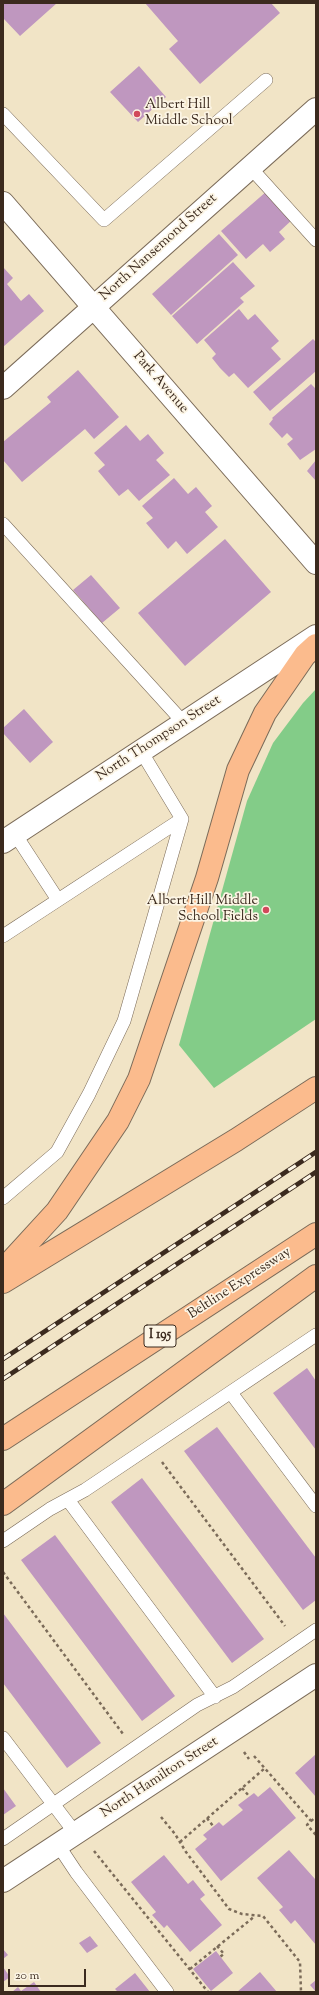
<!DOCTYPE html>
<style>
body{margin:0}
#map{position:relative;width:319px;height:1995px;overflow:hidden;background:#f1e4c6;font-family:"Sorts Mill Goudy",serif}
canvas{display:block}
.frame{position:absolute;inset:0;border:4px solid #3b2a1e;pointer-events:none}
.scale{position:absolute;left:8px;top:1969px;width:78px;height:18px;box-sizing:border-box;border:2px solid #3b2a1e;border-top:0;padding-left:5px;font-size:12px;line-height:14px;white-space:nowrap;color:#3b2a1e;-webkit-text-stroke:3px #fcf5e5;paint-order:stroke}
</style>
<div id="map">
<canvas width="319" height="1995"></canvas>
<div class="frame"></div>
<div class="scale">20 m</div>
</div>
<script>
const context = document.querySelector('canvas').getContext('2d');
context.lineJoin = 'round';
function fill(path, color) { context.fillStyle = color; context.fill(path, 'evenodd'); }
function trace(path, color, width, dash) { context.strokeStyle = color; context.lineWidth = width; context.lineCap = dash ? 'butt' : 'round'; context.setLineDash(dash || []); context.stroke(path); }
function drawText(font, color, halo, rows, align = 'center') {
  context.font = font + ' "Sorts Mill Goudy",serif'; context.lineWidth = 3.5; context.setLineDash([]); context.textBaseline = 'middle'; context.strokeStyle = halo; context.fillStyle = color; for (const [text, x, y, turn = 0] of rows) {
    context.save(); context.translate(x, y); context.rotate((+turn || 0) * Math.PI / 180); context.textAlign = isNaN(turn) ? turn : align; if (halo) context.strokeText(text, 0, 0); context.fillText(text, 0, 0); context.restore();
  }
}
fill(new Path2D(`
 M 316,689 L 316,1019 L 214,1088 L 179,1045 L 247,801 L 273,743 L 303,703 Z`), '#83cc88');
fill(new Path2D(`
 M 3,3 L 57,3 L 20,36 L 3,18 Z
 M 145,3 L 271,3 L 280,13 L 200,84 L 169,49 L 178,41 Z
 M 139,66 L 166,97 L 138,122 L 110,92 Z
 M 267,191 L 293,219 L 279,232 L 285,239 L 270,252 L 263,244 L 246,259 L 221,231 Z
 M 219,234 L 238,255 L 171,315 L 152,294 Z
 M 233,262 L 255,286 L 240,298 L 244,302 L 197,344 L 172,316 Z
 M 3,267 L 13,278 L 7,284 L 21,301 L 29,294 L 44,311 L 3,347 Z
 M 239,309 L 248,320 L 255,314 L 279,341 L 271,348 L 281,359 L 248,388 L 234,373 L 229,377 L 220,368 L 212,358 L 216,354 L 204,340 Z
 M 313,339 L 316,342 L 316,371 L 270,411 L 253,392 Z
 M 78,370 L 119,417 L 94,439 L 85,429 L 22,482 L 3,460 L 3,442 L 51,402 L 47,397 Z
 M 311,384 L 316,389 L 316,449 L 300,460 L 287,444 L 293,439 L 287,433 L 282,438 L 269,424 L 273,419 L 272,418 Z
 M 126,425 L 140,441 L 148,434 L 164,453 L 156,460 L 170,475 L 139,501 L 128,489 L 119,496 L 98,471 L 105,465 L 94,453 Z
 M 316,460 L 316,481 L 307,471 Z
 M 174,478 L 188,494 L 196,487 L 212,506 L 205,512 L 218,527 L 187,554 L 176,541 L 168,549 L 146,523 L 153,518 L 142,506 Z
 M 225,539 L 271,592 L 185,666 L 138,613 Z
 M 91,575 L 120,608 L 102,623 L 73,590 Z
 M 24,709 L 53,742 L 30,763 L 3,733 L 3,728 Z
 M 307,1368 L 316,1381 L 316,1450 L 273,1393 Z
 M 217,1427 L 316,1558 L 316,1600 L 303,1610 L 184,1451 Z
 M 142,1478 L 264,1639 L 232,1663 L 111,1502 Z
 M 55,1535 L 175,1696 L 142,1721 L 21,1560 Z
 M 3,1613 L 101,1743 L 67,1768 L 3,1683 Z
 M 316,1754 L 316,1797 L 295,1773 Z
 M 270,1787 L 296,1818 L 221,1881 L 195,1849 L 207,1839 L 203,1835 L 219,1822 L 223,1826 L 243,1810 L 238,1805 L 254,1793 L 258,1797 Z
 M 3,1788 L 16,1806 L 3,1815 Z
 M 289,1850 L 315,1879 L 316,1878 L 316,1945 L 295,1920 L 291,1924 L 279,1910 L 283,1907 L 257,1878 Z
 M 164,1855 L 188,1884 L 193,1880 L 205,1895 L 200,1899 L 222,1925 L 190,1952 L 167,1925 L 164,1928 L 152,1915 L 156,1912 L 131,1882 Z
 M 90,1936 L 98,1946 L 87,1953 L 79,1943 Z
 M 3,1949 L 8,1955 L 3,1959 Z
 M 216,1951 L 233,1973 L 211,1991 L 193,1969 Z
 M 3,1967 L 10,1977 L 3,1982 Z
 M 260,1972 L 277,1992 L 237,1992 Z
 M 135,1973 L 150,1992 L 118,1992 L 115,1989 Z
 M 316,1980 L 316,1992 L 310,1985 Z
 M 34,1982 L 41,1992 L 12,1992 L 18,1987 L 21,1991 Z`), '#bf97bf');
const service = new Path2D(`
 M 3,114 L 104,220 L 266,80
 M 250,167 L 316,240
 M 3,524 L 184,723
 M 15,834 L 58,900
 M 3,936 L 182,819
 M 3,1198 L 57,1152 L 89,1094 L 124,1021 L 182,819 L 141,751
 M 231,1393 L 316,1506
 M 68,1500 L 215,1697
 M 3,1541 L 50,1509 L 85,1490 L 316,1335
 M 3,1738 L 76,1834
 M 3,1839 L 197,1705 L 233,1687 L 316,1630
 M 58,1845 L 76,1872 L 167,1992`);
const minor = new Path2D(`
 M 3,203 L 316,563
 M 3,388 L 316,109`);
const tertiary = new Path2D(`
 M 3,842 L 316,636
 M 3,1881 L 316,1675`);
const motorway = new Path2D(`
 M 3,1270 L 57,1211 L 118,1121 L 139,1079 L 207,878 L 238,770 L 265,713 L 305,655 L 316,645
 M 3,1282 L 236,1140 L 316,1088
 M 3,1439 L 316,1234
 M 3,1504 L 316,1276`);
trace(service, '#7b6b59', 14);
trace(minor, '#7b6b59', 24);
trace(tertiary, '#7b6b59', 24);
trace(motorway, '#7b6b59', 24);
trace(new Path2D(`
 M 162,1462 L 285,1626
 M 3,1572 L 123,1734
 M 244,1752 L 249,1759
 M 254,1756 L 311,1821 L 307,1825 L 316,1835
 M 242,1788 L 249,1796
 M 161,1817 L 175,1834 L 186,1852 L 229,1909 L 242,1914 L 263,1916 L 300,1962 L 301,1992
 M 207,1818 L 213,1826
 M 311,1821 L 316,1817
 M 180,1842 L 265,1768
 M 94,1851 L 208,1992
 M 217,1946 L 224,1954 L 220,1957
 M 190,1969 L 255,1916`), '#7b6b59', 2.5, [3, 3]);
trace(service, '#fff', 13);
trace(minor, '#fff', 22);
trace(tertiary, '#fff', 22);
trace(motorway, '#fbbb8d', 22);
const rail = new Path2D(`
 M 3,1359 L 316,1152
 M 3,1379 L 316,1172`);
trace(rail, '#3b2a1e', 4.5);
trace(rail, '#fcf5e5', 3, [9]);
for (const [x, y, r, color] of [
 [137,114,4,"#d1495b"],
 [266,910,4,"#d1495b"]
]) { const dot = new Path2D(); dot.arc(x, y, r, 0, 2 * Math.PI); context.fillStyle = color; context.fill(dot); trace(dot, '#fcf5e5', 1.5); }
for (const [x, y, w] of [
 [160,1336,32]
]) { const box = new Path2D(); box.roundRect(x - w / 2, y - 11, w, 22, 3); context.fillStyle = '#fcf5e5'; context.fill(box); trace(box, '#3b2a1e', 1); }
drawText('bold 13px', '#3b2a1e', null, [
 ["I 195",160,1336]
]);
drawText('14px', '#3b2a1e', '#fcf5e5', [
 ["Albert Hill",145,106],
 ["Middle School",145,122],
 ["Albert Hill Middle",258,902,"right"],
 ["School Fields",258,918,"right"]
], 'left');
drawText('14px', '#3b2a1e', '#fcf5e5', [
 ["North Nansemond Street",159,248,-42],
 ["Park Avenue",160,383,49],
 ["North Thompson Street",159,739,-33],
 ["Beltline Expressway",240,1284,-33],
 ["North Hamilton Street",160,1778,-33]
]);
</script>
